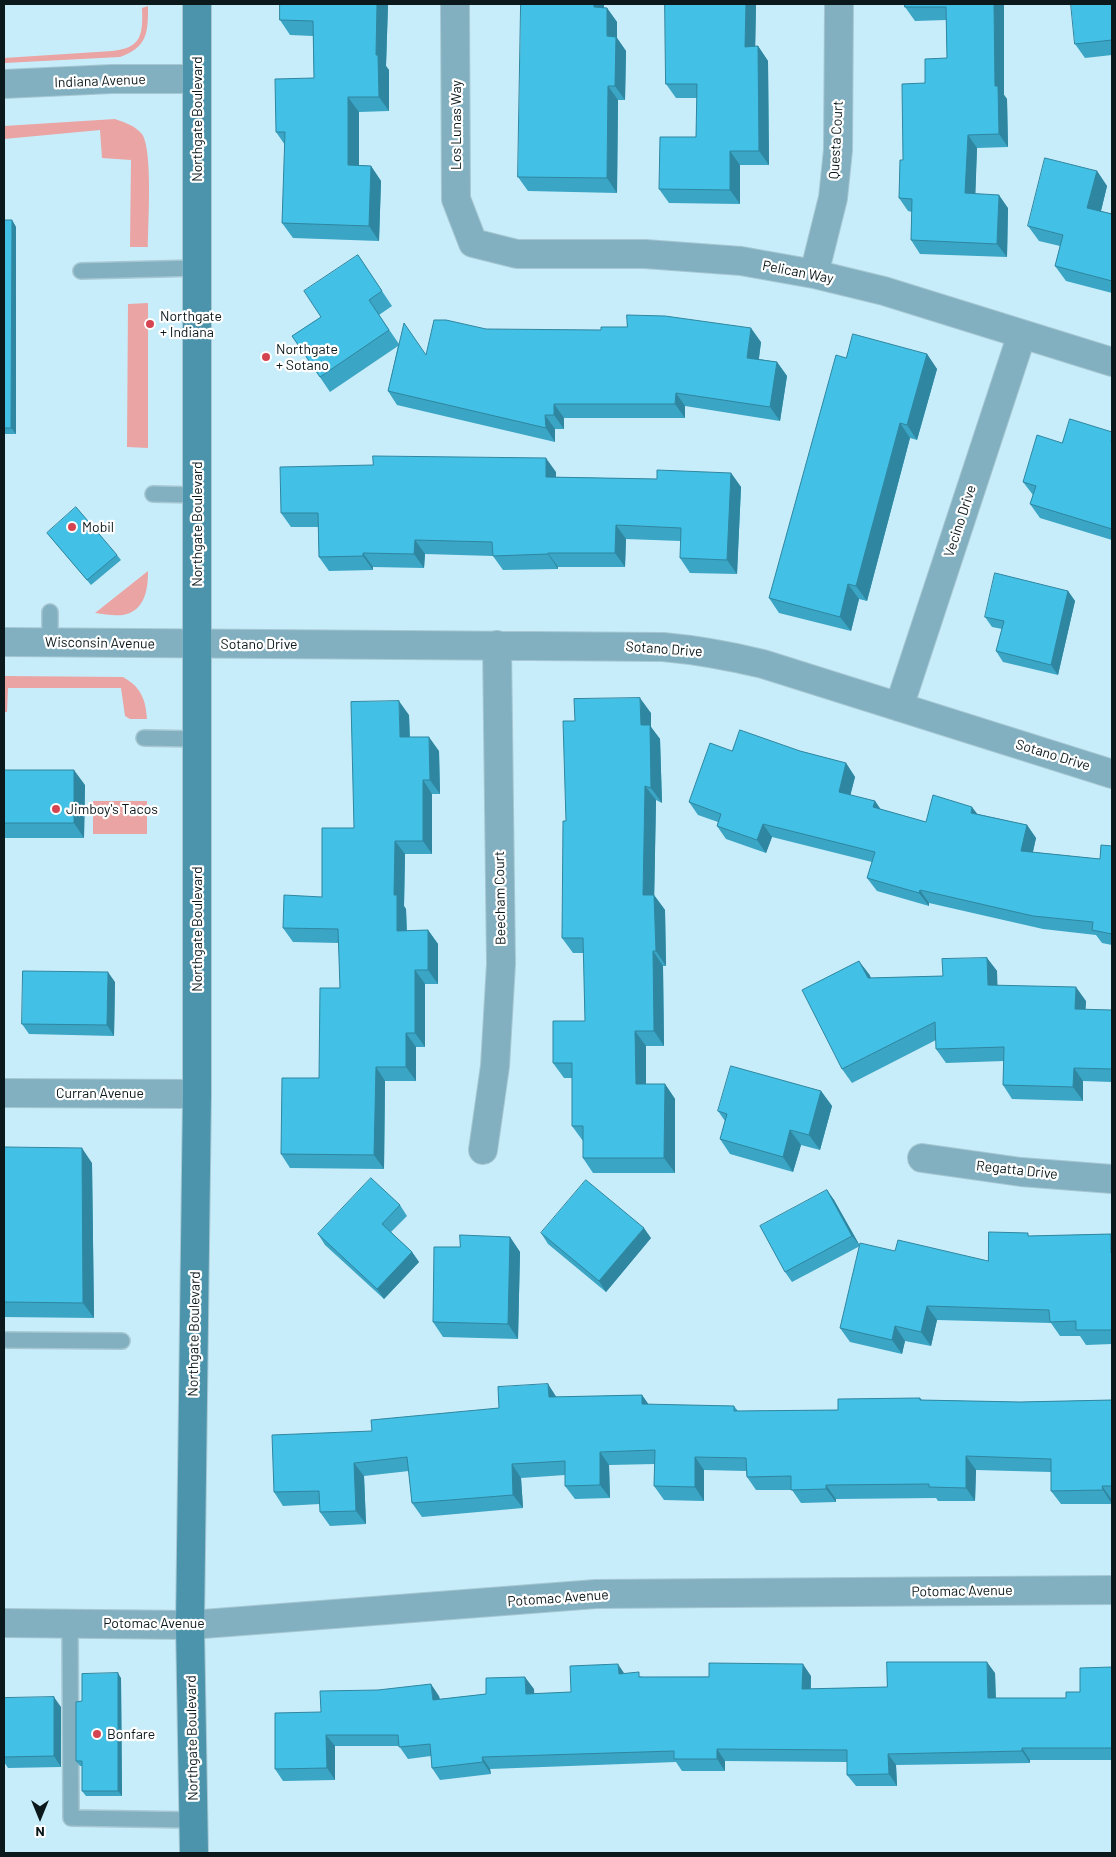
<!DOCTYPE html>
<style>
body{margin:0}
#map{position:relative;width:1116px;height:1857px;overflow:hidden;background:#c8edfa;font-family:Barlow,sans-serif}
canvas{display:block}
.frame{position:absolute;inset:0;border:5px solid #0b191d;pointer-events:none}
.north{position:absolute;left:15px;top:1792px;width:50px;height:50px;-webkit-text-stroke:4px #fff;paint-order:stroke;rotate:180deg;font-size:14px;font-weight:700;line-height:20px;text-align:center;color:#0b191d}
.north::after{content:'';display:block;margin:auto;width:18px;height:22px;background:#0b191d;clip-path:polygon(50% 0,100% 100%,50% 72%,0 100%)}
</style>
<div id="map">
<canvas width="1116" height="1857"></canvas>
<div class="frame"></div>
<div class="north">N</div>
</div>
<script>
const context = document.querySelector('canvas').getContext('2d');
context.lineJoin = 'round';
function fill(path, color) { context.fillStyle = color; context.fill(path, 'evenodd'); }
function trace(path, color, width, dash) { context.strokeStyle = color; context.lineWidth = width; context.lineCap = dash ? 'butt' : 'round'; context.setLineDash(dash || []); context.stroke(path); }
function drawText(font, color, halo, rows, align = 'center') {
  context.font = font + ' Barlow,sans-serif'; context.lineWidth = 4.5; context.setLineDash([]); context.textBaseline = 'middle'; context.strokeStyle = halo; context.fillStyle = color; for (const [text, x, y, turn = 0] of rows) {
    context.save(); context.translate(x, y); context.rotate((+turn || 0) * Math.PI / 180); context.textAlign = isNaN(turn) ? turn : align; if (halo) context.strokeText(text, 0, 0); context.fillText(text, 0, 0); context.restore();
  }
}
fill(new Path2D(`
 M 148,6 C 148,32 148,47 120,57 L 4,63 L 4,58 L 112,51 C 142,48 143,34 142,8 Z
 M 115,119 C 126,123 134,125 142,134 C 153,150 148,225 148,247 L 130,247 L 131,160 L 102,158 L 100,130 L 4,139 L 4,126 Z
 M 148,303 L 148,448 L 127,447 L 128,304 Z
 M 148,571 C 148,587 146,608 127,614 C 119,617 104,614 95,613 Z
 M 4,676 L 123,677 C 141,687 146,700 147,719 L 130,719 L 125,716 L 121,688 L 8,688 L 7,712 L 4,712 Z
 M 93,801 L 147,801 L 147,834 L 93,834 Z`), '#eaa4a3');
const lane = new Path2D(`
 M 81,271 L 197,268
 M 153,494 L 197,495
 M 50,612 L 50,642
 M 144,738 L 197,739
 M 4,1340 L 122,1341
 M 70,1624 L 71,1818 L 193,1820`);
const street = new Path2D(`
 M 455,4 L 456,199 L 473,243 L 517,254 L 645,254 L 741,261 L 814,274 L 884,291 L 1112,362
 M 4,84 L 112,79 L 197,79
 M 814,274 L 833,198 L 838,150 L 839,4
 M 4,642 L 663,647 C 697,650 730,656 763,664 L 1112,774
 M 899,707 L 1022,334
 M 4,1093 L 197,1094
 M 483,1150 L 495,1066 L 501,964 L 497,645
 M 922,1158 L 1021,1172 L 1112,1179
 M 4,1623 L 190,1625 L 596,1594 L 1112,1590`);
const secondary = new Path2D(`
 M 194,1853 L 190,1625 L 197,1094 L 197,4`);
trace(lane, '#a6c7d2', 18);
trace(street, '#a6c7d2', 30);
trace(secondary, '#a6c7d2', 30);
trace(lane, '#82b0c0', 15);
trace(street, '#82b0c0', 28);
trace(secondary, '#4b94ac', 28);
fill(new Path2D(`
 M 280,4 L 388,4 L 386,66 L 389,70 L 389,111 L 359,112 L 359,165 L 371,166 L 381,181 L 379,241 L 293,238 L 282,223 L 285,145 L 276,132 L 314,78 L 313,36 L 290,35 L 280,20 Z
 M 665,4 L 756,4 L 755,46 L 758,46 L 768,61 L 769,165 L 740,165 L 740,204 L 669,203 L 659,189 L 696,137 L 697,98 L 676,98 L 666,84 Z
 M 905,4 L 1004,4 L 1004,95 L 1007,99 L 1008,147 L 977,148 L 975,194 L 1008,208 L 1007,257 L 920,254 L 911,240 L 912,212 L 908,211 L 899,198 L 903,160 L 925,83 L 947,58 L 946,20 L 915,21 L 905,7 Z
 M 1112,4 L 1112,55 L 1085,58 L 1075,44 Z
 M 604,8 L 607,8 L 617,22 L 617,38 L 626,51 L 625,100 L 618,100 L 617,193 L 528,191 L 518,177 Z
 M 1097,171 L 1107,186 L 1101,211 L 1112,214 L 1112,293 L 1066,281 L 1055,266 L 1060,246 L 1039,241 L 1028,226 Z
 M 4,220 L 12,220 L 16,227 L 16,434 L 4,434 Z
 M 358,255 L 392,306 L 379,315 L 399,344 L 426,355 L 486,329 L 761,342 L 759,359 L 777,362 L 787,376 L 780,421 L 685,406 L 685,418 L 564,418 L 564,429 L 555,429 L 555,442 L 397,405 L 388,391 L 398,346 L 330,392 L 292,336 L 321,317 Z
 M 927,354 L 937,369 L 917,440 L 910,438 L 867,601 L 859,599 L 851,631 L 779,613 L 769,598 L 846,358 Z
 M 1112,432 L 1112,540 L 1040,518 L 1030,504 L 1033,495 L 1023,482 L 1062,443 Z
 M 556,472 L 556,477 L 657,479 L 731,473 L 741,487 L 737,574 L 690,573 L 680,558 L 681,541 L 626,539 L 625,567 L 558,567 L 558,569 L 503,570 L 493,556 L 425,554 L 424,568 L 373,567 L 373,570 L 329,571 L 319,557 L 318,527 L 291,527 L 281,513 Z
 M 47,533 L 117,555 L 121,560 L 91,585 Z
 M 1068,591 L 1075,601 L 1058,675 L 1003,662 L 996,651 L 1002,629 L 992,627 L 985,617 Z
 M 651,713 L 651,727 L 660,739 L 662,803 L 656,800 L 654,895 L 665,910 L 666,966 L 663,966 L 664,1046 L 646,1046 L 646,1084 L 665,1084 L 675,1099 L 675,1173 L 593,1173 L 583,1158 L 583,1141 L 572,1126 L 572,1078 L 564,1078 L 553,1063 L 585,1021 L 584,953 L 573,953 L 562,938 L 566,821 L 575,721 Z
 M 409,715 L 410,737 L 439,751 L 440,794 L 432,794 L 432,854 L 405,854 L 404,906 L 406,909 L 407,931 L 428,930 L 438,944 L 438,984 L 425,984 L 425,1047 L 416,1047 L 416,1081 L 385,1081 L 384,1169 L 290,1168 L 281,1154 L 319,1078 L 340,988 L 339,943 L 293,942 L 283,928 L 322,897 Z
 M 732,751 L 800,751 L 846,763 L 855,777 L 850,795 L 875,801 L 880,809 L 926,822 L 978,814 L 1027,825 L 1036,838 L 1033,852 L 1100,859 L 1112,846 L 1112,945 L 1102,943 L 1096,935 L 1043,929 L 929,903 L 929,906 L 877,891 L 867,878 L 872,862 L 772,837 L 766,853 L 726,839 L 717,826 L 718,822 L 698,815 L 689,802 Z
 M 4,770 L 85,785 L 84,838 L 4,838 Z
 M 987,958 L 997,971 L 997,985 L 1086,1001 L 1085,1010 L 1112,1010 L 1112,1082 L 1083,1081 L 1083,1101 L 1012,1099 L 1003,1085 L 1004,1061 L 946,1063 L 936,1049 L 936,1040 L 852,1083 L 842,1069 L 869,974 L 871,978 L 943,976 Z
 M 115,982 L 114,1036 L 29,1034 L 22,1024 Z
 M 821,1091 L 832,1106 L 820,1150 L 801,1145 L 793,1172 L 730,1154 L 720,1139 L 725,1121 L 718,1111 Z
 M 4,1147 L 92,1163 L 94,1318 L 4,1317 Z
 M 827,1190 L 834,1200 L 860,1246 L 792,1282 L 785,1272 Z
 M 400,1205 L 407,1216 L 391,1232 L 412,1252 L 419,1262 L 384,1299 L 325,1245 L 318,1234 Z
 M 541,1233 L 651,1238 L 606,1292 L 548,1244 Z
 M 1111,1234 L 1112,1236 L 1112,1344 L 1086,1345 L 1080,1336 L 1060,1336 L 1051,1323 L 937,1320 L 931,1346 L 905,1341 L 902,1354 L 850,1342 L 840,1328 L 895,1251 L 988,1261 L 1029,1236 Z
 M 510,1237 L 520,1252 L 518,1339 L 443,1337 L 433,1322 L 460,1247 Z
 M 548,1384 L 556,1397 L 642,1395 L 649,1405 L 734,1406 L 738,1411 L 838,1410 L 920,1398 L 922,1400 L 1020,1402 L 1112,1400 L 1112,1504 L 1061,1504 L 1051,1491 L 1051,1472 L 976,1470 L 975,1501 L 938,1501 L 936,1498 L 836,1499 L 836,1502 L 801,1503 L 792,1490 L 756,1490 L 747,1477 L 746,1471 L 704,1470 L 704,1501 L 664,1500 L 654,1486 L 655,1464 L 609,1465 L 610,1498 L 575,1499 L 565,1486 L 565,1475 L 521,1478 L 523,1508 L 422,1517 L 412,1503 L 409,1471 L 364,1476 L 366,1524 L 330,1526 L 320,1512 L 320,1504 L 283,1506 L 274,1492 L 372,1431 L 499,1408 Z
 M 1112,1667 L 1112,1760 L 1030,1760 L 1030,1763 L 896,1765 L 897,1786 L 856,1786 L 847,1775 L 847,1762 L 725,1761 L 725,1771 L 682,1771 L 676,1762 L 490,1769 L 491,1774 L 440,1780 L 432,1768 L 431,1756 L 408,1759 L 399,1746 L 335,1746 L 335,1780 L 283,1781 L 275,1769 L 321,1712 L 439,1696 L 440,1699 L 534,1689 L 534,1694 L 571,1692 L 624,1673 L 643,1677 L 811,1676 L 811,1689 L 887,1687 L 995,1673 L 996,1698 L 1066,1698 L 1080,1692 Z
 M 121,1678 L 122,1796 L 86,1796 L 82,1791 L 82,1766 L 80,1766 L 76,1761 L 82,1701 Z
 M 4,1698 L 61,1707 L 61,1767 L 8,1768 L 4,1762 Z`), '#3aa5c5');
fill(new Path2D(`
 M 377,4 L 388,4 L 386,66 L 389,70 L 389,111 L 379,97 L 376,55 Z
 M 594,4 L 604,4 L 604,22 L 594,7 Z
 M 746,4 L 756,4 L 755,61 L 745,47 Z
 M 994,4 L 1004,4 L 1004,95 L 1007,99 L 1008,147 L 999,134 L 995,86 Z
 M 607,8 L 617,22 L 617,38 L 626,51 L 625,100 L 615,86 L 607,36 Z
 M 758,46 L 768,61 L 769,165 L 759,151 Z
 M 608,86 L 618,100 L 617,193 L 607,178 Z
 M 348,97 L 359,112 L 359,180 L 348,165 Z
 M 968,135 L 977,148 L 975,207 L 965,193 Z
 M 730,151 L 740,165 L 740,204 L 730,190 Z
 M 371,166 L 381,181 L 379,241 L 369,226 Z
 M 1097,171 L 1107,186 L 1098,223 L 1087,208 Z
 M 999,195 L 1008,208 L 1007,257 L 997,244 Z
 M 12,220 L 16,227 L 16,434 L 11,428 Z
 M 751,328 L 761,342 L 757,371 L 747,358 Z
 M 927,354 L 937,369 L 917,440 L 907,425 Z
 M 777,362 L 787,376 L 780,421 L 770,407 Z
 M 676,393 L 685,406 L 685,418 L 675,404 Z
 M 554,404 L 564,418 L 564,429 L 554,415 Z
 M 545,415 L 555,429 L 555,442 L 546,428 Z
 M 900,423 L 910,438 L 867,601 L 856,586 Z
 M 546,458 L 556,472 L 556,491 L 546,477 Z
 M 731,473 L 741,487 L 737,574 L 727,560 Z
 M 616,525 L 626,539 L 625,567 L 615,553 Z
 M 415,540 L 425,554 L 424,568 L 414,554 Z
 M 363,553 L 373,567 L 373,570 L 363,556 Z
 M 548,553 L 558,567 L 558,569 L 548,554 Z
 M 848,584 L 859,599 L 851,631 L 840,617 Z
 M 1068,591 L 1075,601 L 1058,675 L 1051,665 Z
 M 640,698 L 651,713 L 651,727 L 660,739 L 662,803 L 651,788 L 641,725 Z
 M 399,701 L 409,715 L 410,751 L 400,737 Z
 M 429,737 L 439,751 L 440,794 L 430,780 Z
 M 846,763 L 855,777 L 848,805 L 839,792 Z
 M 74,770 L 85,785 L 84,838 L 74,823 Z
 M 423,780 L 432,794 L 432,854 L 423,841 Z
 M 645,786 L 656,800 L 654,910 L 643,895 Z
 M 875,801 L 884,814 L 873,807 Z
 M 972,807 L 982,820 L 971,813 Z
 M 763,824 L 772,837 L 766,853 L 757,840 Z
 M 1027,825 L 1036,838 L 1030,864 L 1021,851 Z
 M 395,841 L 405,854 L 404,906 L 406,909 L 407,945 L 397,931 L 394,895 Z
 M 920,890 L 929,903 L 929,906 L 919,893 Z
 M 654,895 L 665,910 L 666,966 L 656,951 Z
 M 428,930 L 438,944 L 438,984 L 428,970 Z
 M 653,951 L 663,966 L 664,1046 L 654,1031 Z
 M 987,958 L 997,971 L 998,998 L 988,985 Z
 M 859,961 L 869,974 L 878,992 L 868,978 Z
 M 415,970 L 425,984 L 425,1047 L 415,1033 Z
 M 108,972 L 115,982 L 114,1036 L 107,1025 Z
 M 1076,987 L 1086,1001 L 1085,1023 L 1075,1009 Z
 M 635,1031 L 646,1046 L 646,1099 L 636,1084 Z
 M 406,1033 L 416,1047 L 416,1081 L 406,1067 Z
 M 376,1067 L 385,1081 L 384,1169 L 374,1155 Z
 M 1074,1068 L 1083,1081 L 1083,1101 L 1073,1087 Z
 M 665,1084 L 675,1099 L 675,1173 L 664,1158 Z
 M 821,1091 L 832,1106 L 820,1150 L 809,1135 Z
 M 790,1130 L 801,1145 L 793,1172 L 783,1157 Z
 M 82,1148 L 92,1163 L 94,1318 L 83,1303 Z
 M 827,1190 L 834,1200 L 860,1246 L 852,1236 Z
 M 644,1228 L 651,1238 L 606,1292 L 599,1281 Z
 M 1111,1234 L 1112,1236 L 1112,1254 L 1111,1253 Z
 M 510,1237 L 520,1252 L 518,1339 L 508,1324 Z
 M 412,1252 L 419,1262 L 384,1299 L 377,1289 Z
 M 927,1306 L 937,1320 L 931,1346 L 921,1332 Z
 M 895,1326 L 905,1341 L 902,1354 L 892,1340 Z
 M 548,1384 L 557,1398 L 549,1397 Z
 M 642,1395 L 651,1408 L 642,1404 Z
 M 600,1452 L 609,1465 L 610,1498 L 600,1485 Z
 M 966,1456 L 976,1470 L 975,1501 L 966,1488 Z
 M 695,1457 L 704,1470 L 704,1501 L 695,1487 Z
 M 354,1463 L 364,1476 L 366,1524 L 356,1511 Z
 M 512,1464 L 521,1478 L 523,1508 L 513,1495 Z
 M 826,1485 L 836,1499 L 836,1502 L 826,1489 Z
 M 1102,1486 L 1112,1500 L 1112,1504 L 1103,1490 Z
 M 987,1662 L 995,1673 L 996,1710 L 988,1698 Z
 M 618,1664 L 626,1676 L 619,1674 Z
 M 803,1664 L 811,1676 L 810,1701 L 802,1689 Z
 M 118,1673 L 121,1678 L 122,1796 L 118,1791 Z
 M 525,1677 L 534,1689 L 535,1706 L 526,1694 Z
 M 431,1684 L 439,1696 L 441,1712 L 433,1700 Z
 M 54,1697 L 61,1707 L 61,1767 L 54,1756 Z
 M 326,1735 L 335,1746 L 335,1780 L 327,1768 Z
 M 1022,1748 L 1030,1760 L 1030,1763 L 1022,1751 Z
 M 717,1749 L 725,1761 L 725,1771 L 717,1759 Z
 M 888,1754 L 896,1765 L 897,1786 L 889,1774 Z
 M 482,1757 L 490,1769 L 491,1774 L 483,1762 Z`), '#2f86a0');
const building = new Path2D(`
 M 280,4 L 377,4 L 376,55 L 378,55 L 379,97 L 348,97 L 348,165 L 371,166 L 369,226 L 282,223 L 285,132 L 276,132 L 275,79 L 314,78 L 313,21 L 280,20 Z
 M 521,4 L 594,4 L 594,7 L 607,8 L 607,36 L 616,37 L 615,86 L 608,86 L 607,178 L 518,177 Z
 M 665,4 L 746,4 L 745,47 L 758,46 L 759,151 L 730,151 L 730,190 L 659,189 L 660,137 L 696,137 L 697,84 L 666,84 Z
 M 905,4 L 994,4 L 995,86 L 998,86 L 999,134 L 968,135 L 965,193 L 999,195 L 997,244 L 911,240 L 912,199 L 899,198 L 900,160 L 903,160 L 902,84 L 925,83 L 925,59 L 947,58 L 946,7 L 905,7 Z
 M 1071,4 L 1112,4 L 1112,40 L 1075,44 Z
 M 1045,158 L 1097,171 L 1087,208 L 1112,214 L 1112,281 L 1055,266 L 1063,235 L 1028,226 Z
 M 4,220 L 12,220 L 11,428 L 4,428 Z
 M 358,255 L 382,291 L 369,300 L 389,330 L 320,377 L 292,336 L 321,317 L 304,291 Z
 M 627,315 L 665,316 L 751,328 L 747,358 L 777,362 L 770,407 L 676,393 L 675,404 L 554,404 L 554,415 L 545,415 L 546,428 L 388,391 L 404,323 L 426,355 L 434,320 L 446,320 L 486,329 L 601,330 L 601,327 L 627,327 Z
 M 853,334 L 927,354 L 907,425 L 900,423 L 856,586 L 848,584 L 840,617 L 769,598 L 836,355 L 846,358 Z
 M 1070,419 L 1112,432 L 1112,437 L 1111,442 L 1112,442 L 1112,529 L 1030,504 L 1036,486 L 1023,482 L 1037,435 L 1062,443 Z
 M 373,456 L 546,458 L 546,477 L 657,479 L 657,470 L 731,473 L 727,560 L 680,558 L 681,528 L 616,525 L 615,553 L 548,553 L 548,554 L 493,556 L 492,542 L 415,540 L 414,554 L 363,553 L 363,556 L 319,557 L 318,513 L 281,513 L 280,467 L 373,465 Z
 M 76,507 L 117,555 L 87,580 L 47,533 Z
 M 995,573 L 1068,591 L 1051,665 L 996,651 L 1004,621 L 985,617 Z
 M 640,698 L 641,725 L 650,725 L 651,788 L 645,786 L 643,895 L 654,895 L 656,951 L 653,951 L 654,1031 L 635,1031 L 636,1084 L 665,1084 L 664,1158 L 583,1158 L 583,1126 L 572,1126 L 572,1063 L 553,1063 L 553,1021 L 585,1021 L 583,938 L 562,938 L 563,821 L 566,821 L 563,721 L 575,721 L 574,699 Z
 M 399,701 L 400,737 L 429,737 L 430,780 L 423,780 L 423,841 L 395,841 L 394,895 L 397,895 L 397,931 L 428,930 L 428,970 L 415,970 L 415,1033 L 406,1033 L 406,1067 L 376,1067 L 374,1155 L 281,1154 L 282,1078 L 319,1078 L 320,988 L 340,988 L 338,929 L 283,928 L 284,895 L 322,897 L 322,828 L 354,828 L 351,702 Z
 M 740,730 L 800,751 L 846,763 L 839,792 L 875,801 L 873,807 L 926,822 L 933,795 L 972,807 L 971,813 L 1027,825 L 1021,851 L 1100,859 L 1101,845 L 1112,846 L 1112,934 L 1092,930 L 1093,922 L 1033,916 L 920,890 L 919,893 L 867,878 L 875,852 L 763,824 L 757,840 L 717,826 L 721,814 L 689,802 L 710,743 L 732,751 Z
 M 4,770 L 74,770 L 74,823 L 4,823 Z
 M 987,958 L 988,985 L 1076,987 L 1075,1009 L 1112,1010 L 1112,1069 L 1074,1068 L 1073,1087 L 1003,1085 L 1004,1047 L 936,1049 L 935,1022 L 842,1069 L 802,990 L 859,961 L 868,978 L 943,976 L 942,959 Z
 M 23,971 L 108,972 L 107,1025 L 22,1024 Z
 M 731,1066 L 821,1091 L 809,1135 L 790,1130 L 783,1157 L 720,1139 L 727,1114 L 718,1111 Z
 M 4,1147 L 82,1148 L 83,1303 L 4,1302 Z
 M 371,1178 L 400,1205 L 382,1224 L 412,1252 L 377,1289 L 318,1234 Z
 M 586,1180 L 644,1228 L 599,1281 L 541,1233 Z
 M 827,1190 L 852,1236 L 785,1272 L 760,1226 Z
 M 989,1232 L 1028,1233 L 1028,1236 L 1111,1234 L 1111,1253 L 1112,1253 L 1112,1330 L 1076,1330 L 1076,1321 L 1050,1322 L 1049,1310 L 927,1306 L 921,1332 L 895,1326 L 892,1340 L 840,1328 L 860,1243 L 895,1251 L 898,1240 L 988,1261 Z
 M 460,1235 L 510,1237 L 508,1324 L 433,1322 L 434,1247 L 460,1247 Z
 M 548,1384 L 549,1397 L 642,1395 L 642,1404 L 734,1406 L 734,1411 L 838,1410 L 838,1399 L 920,1398 L 920,1400 L 1020,1402 L 1112,1400 L 1112,1486 L 1102,1486 L 1103,1490 L 1051,1491 L 1051,1459 L 966,1456 L 966,1488 L 929,1487 L 929,1484 L 826,1485 L 826,1489 L 791,1490 L 791,1476 L 747,1477 L 746,1458 L 695,1457 L 695,1487 L 654,1486 L 655,1450 L 600,1452 L 600,1485 L 565,1486 L 565,1461 L 512,1464 L 513,1495 L 412,1503 L 407,1457 L 354,1463 L 356,1511 L 320,1512 L 319,1491 L 274,1492 L 272,1435 L 372,1431 L 371,1420 L 499,1408 L 498,1387 Z
 M 887,1662 L 987,1662 L 988,1698 L 1066,1698 L 1066,1692 L 1080,1692 L 1080,1668 L 1112,1667 L 1112,1748 L 1022,1748 L 1022,1751 L 888,1754 L 889,1774 L 847,1775 L 847,1750 L 717,1749 L 717,1759 L 674,1759 L 674,1751 L 482,1757 L 483,1762 L 432,1768 L 430,1744 L 399,1747 L 398,1735 L 326,1735 L 327,1768 L 275,1769 L 275,1713 L 321,1712 L 320,1691 L 378,1690 L 431,1684 L 433,1700 L 486,1694 L 486,1678 L 525,1677 L 526,1694 L 571,1692 L 570,1666 L 618,1664 L 619,1674 L 639,1672 L 639,1677 L 709,1677 L 709,1663 L 803,1664 L 802,1689 L 887,1687 Z
 M 118,1673 L 118,1791 L 82,1791 L 82,1761 L 76,1761 L 76,1702 L 82,1701 L 82,1674 Z
 M 54,1697 L 54,1756 L 4,1757 L 4,1698 Z`);
fill(building, '#43c0e5');
trace(building, '#2f86a0', 1);
for (const [x, y, r, color] of [
 [150,324,5,"#d54551"],
 [266,357,5,"#d54551"],
 [72,527,5,"#d54551"],
 [56,809,5,"#d54551"],
 [97,1734,5,"#d54551"]
]) { const dot = new Path2D(); dot.arc(x, y, r, 0, 2 * Math.PI); context.fillStyle = color; context.fill(dot); trace(dot, '#fff', 2); }
drawText('14px', '#0b191d', '#fff', [
 ["Indiana Avenue",100,81,-2],
 ["Northgate Boulevard",197,119,-90],
 ["Los Lunas Way",456,125,-90],
 ["Questa Court",836,140,-87],
 ["Pelican Way",798,272,11],
 ["Vecino Drive",960,521,-72],
 ["Northgate Boulevard",197,524,-90],
 ["Wisconsin Avenue",100,643,1],
 ["Sotano Drive",259,644],
 ["Sotano Drive",664,649,4],
 ["Sotano Drive",1053,755,17],
 ["Beecham Court",500,898,-91],
 ["Northgate Boulevard",197,929,-90],
 ["Curran Avenue",100,1093],
 ["Regatta Drive",1017,1170,6],
 ["Northgate Boulevard",194,1334,-89],
 ["Potomac Avenue",962,1591,-1],
 ["Potomac Avenue",558,1598,-4],
 ["Potomac Avenue",154,1623],
 ["Northgate Boulevard",192,1738,-91]
]);
drawText('14px', '#0b191d', '#fff', [
 ["Northgate",160,316],
 ["+ Indiana",160,332],
 ["Northgate",276,349],
 ["+ Sotano",276,365],
 ["Mobil",82,527],
 ["Jimboy's Tacos",66,809],
 ["Bonfare",107,1734]
], 'left');
</script>
